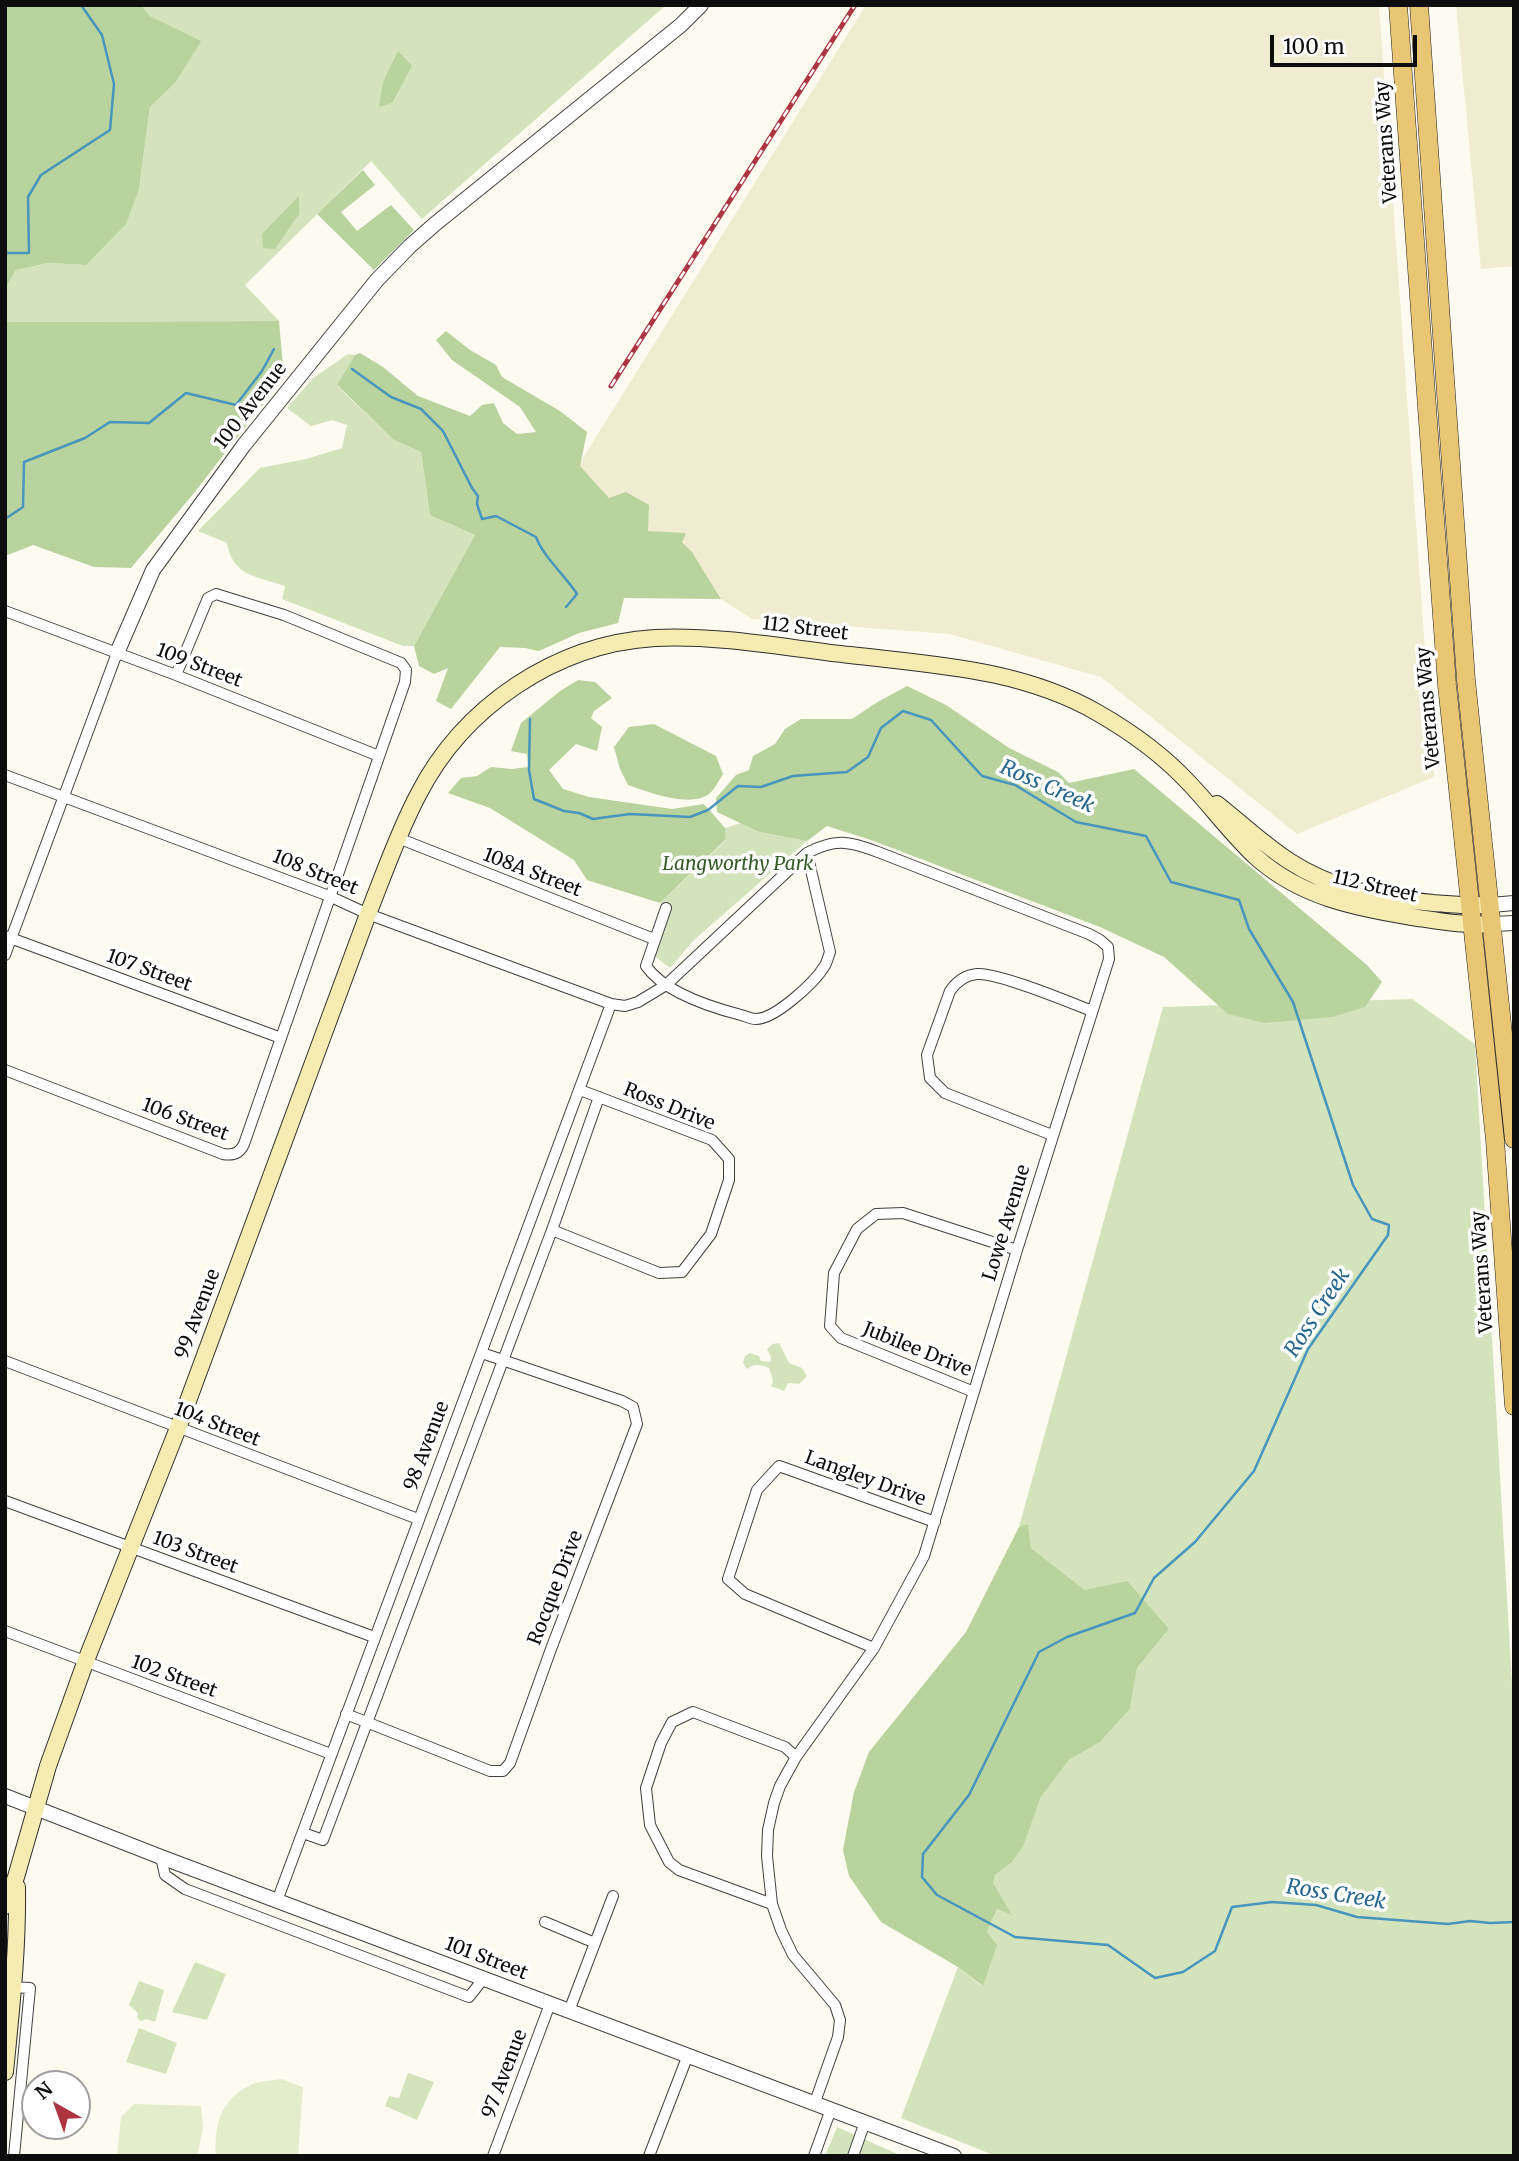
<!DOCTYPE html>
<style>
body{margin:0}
#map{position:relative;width:1519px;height:2161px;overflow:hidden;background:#fdfaef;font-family:Merriweather,serif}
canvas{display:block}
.frame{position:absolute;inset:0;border:7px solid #0d0d0d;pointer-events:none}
.north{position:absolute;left:21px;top:2070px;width:70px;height:70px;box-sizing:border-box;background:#fff;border:2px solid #9e9e9e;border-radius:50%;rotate:320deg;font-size:19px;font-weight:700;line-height:28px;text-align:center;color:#0d0d0d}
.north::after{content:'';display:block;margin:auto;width:24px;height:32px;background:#ad3541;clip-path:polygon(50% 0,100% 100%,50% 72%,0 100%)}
.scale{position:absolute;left:1270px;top:35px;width:147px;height:32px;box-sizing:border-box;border:4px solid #0d0d0d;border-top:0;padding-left:9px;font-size:21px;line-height:24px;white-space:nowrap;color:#0d0d0d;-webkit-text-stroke:5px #fff;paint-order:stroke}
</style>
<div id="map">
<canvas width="1519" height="2161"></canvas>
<div class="frame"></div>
<div class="north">N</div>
<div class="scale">100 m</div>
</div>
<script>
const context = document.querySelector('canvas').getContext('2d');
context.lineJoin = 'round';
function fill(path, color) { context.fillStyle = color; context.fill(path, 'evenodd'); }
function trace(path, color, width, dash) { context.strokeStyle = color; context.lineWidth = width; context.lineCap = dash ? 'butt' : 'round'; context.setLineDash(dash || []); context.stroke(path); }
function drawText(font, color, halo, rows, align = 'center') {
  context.font = font + ' Merriweather,serif'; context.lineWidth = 7; context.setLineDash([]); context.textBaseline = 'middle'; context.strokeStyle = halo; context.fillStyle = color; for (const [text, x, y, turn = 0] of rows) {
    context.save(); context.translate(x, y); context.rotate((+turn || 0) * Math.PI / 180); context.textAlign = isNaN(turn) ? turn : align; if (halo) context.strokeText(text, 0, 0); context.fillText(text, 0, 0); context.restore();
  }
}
fill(new Path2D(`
 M 866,5 L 1379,5 L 1434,777 L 1297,834 L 1101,677 L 950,634 L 752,619 L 721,599 L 692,552 L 682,542 L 648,531 L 609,498 L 579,466 L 581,461 Z
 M 1456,5 L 1514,5 L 1514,266 L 1481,269 Z`), '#f0ecd1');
fill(new Path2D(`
 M 141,5 L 666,5 L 422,219 L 371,161 L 245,285 L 279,321 L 5,322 L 5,289 L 16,270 L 48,263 L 86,265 L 139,189 L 150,107 L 176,82 L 200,41 L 150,16 Z
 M 348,354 L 355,355 L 337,386 L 394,440 L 421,452 L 430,515 L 475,535 L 414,646 L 403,646 L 282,599 L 285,586 C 257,576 233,577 227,543 L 198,531 L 260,468 L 306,459 L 342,448 L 347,425 L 332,420 L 311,426 L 287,408 L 313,378 Z
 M 741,823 L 759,832 L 807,841 L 693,941 L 670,968 L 653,955 L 667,909 L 660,903 L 726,840 L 725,828 Z
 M 1412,999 L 1475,1044 L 1514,1718 L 1514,2156 L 996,2156 L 901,2118 L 958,1967 L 982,1986 L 987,1932 L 997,1909 L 1011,1914 L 992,1883 L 995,1875 L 1011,1863 L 1023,1847 L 1041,1797 L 1069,1760 L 1100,1742 L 1130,1709 L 1137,1668 L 1169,1629 L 1085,1590 L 1031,1548 L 1028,1525 L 1019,1527 L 1163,1007 Z
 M 779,1343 L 789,1363 L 802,1368 L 807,1376 L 799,1384 L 788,1383 L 784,1391 L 771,1386 L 773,1381 L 769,1368 C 761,1365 754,1363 747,1369 L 743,1363 L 745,1356 L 750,1353 L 759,1356 L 761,1361 L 770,1362 L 771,1357 L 767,1349 L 773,1344 Z
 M 195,1962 L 226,1974 L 207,2020 L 172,2012 Z
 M 139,1981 L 164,1990 L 155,2022 L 147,2019 L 140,2021 L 137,2017 L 138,2013 L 129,2005 Z
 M 139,2028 L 177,2043 L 166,2074 L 126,2062 Z
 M 408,2073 L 434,2082 L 417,2120 L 385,2106 L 389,2096 L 399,2098 Z
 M 837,2127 L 902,2156 L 825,2156 Z`), '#d3e4bc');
fill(new Path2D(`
 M 5,5 L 141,5 L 150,16 L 201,41 L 176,82 L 150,107 L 139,189 L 126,224 L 86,265 L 48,263 L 16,270 L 5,289 Z
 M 398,51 L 412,66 L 392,103 L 379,107 L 383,82 Z
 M 363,170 L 375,185 L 341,212 L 357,231 L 391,205 L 414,230 L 374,270 L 317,214 Z
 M 299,196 L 299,214 L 275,249 L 263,248 L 262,234 Z
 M 279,321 L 284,377 L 194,493 L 131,568 L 94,567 L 33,545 L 5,556 L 5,322 Z
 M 446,331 L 470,350 L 496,365 L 502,377 L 560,411 L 587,432 L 580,466 L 609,498 L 626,492 L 649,505 L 648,531 L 686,533 L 682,542 L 692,552 L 721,599 L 624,598 L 618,623 L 579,633 L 539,651 L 525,648 L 500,647 L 451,709 L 436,701 L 448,668 L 434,674 L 419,666 L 414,646 L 475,535 L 430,515 L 421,452 L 394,440 L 337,385 L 355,355 L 360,353 L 383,367 L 418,396 L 470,416 L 482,405 L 494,403 L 503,423 L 517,434 L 536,432 L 520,407 L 452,360 L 436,340 Z
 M 578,680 L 595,682 L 612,698 L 594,711 L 591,718 L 602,727 L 597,751 L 576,744 L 549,770 L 563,789 L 589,797 L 672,809 L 704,804 L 725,828 L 726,839 L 660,903 L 587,880 L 574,860 L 490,808 L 448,793 L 461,778 L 477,776 L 491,767 L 512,769 L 528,767 L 527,754 L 511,751 L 521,723 L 560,691 Z
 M 907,686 L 946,705 L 1009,748 L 1058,772 L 1069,783 L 1134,769 L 1367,965 L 1382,982 L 1365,1007 L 1332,1017 L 1265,1023 L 1228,1014 L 1164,957 L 1100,927 L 871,840 L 827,826 L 807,841 L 759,832 L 717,812 L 716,798 L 736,775 L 749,770 L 753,756 L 775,744 L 785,729 L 801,719 L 852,719 L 876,703 Z
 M 654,724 L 716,756 L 723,774 C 719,780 715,789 710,793 C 692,809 648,792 628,785 L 620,769 L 614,747 L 629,727 Z
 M 1028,1524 L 1031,1548 L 1085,1590 L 1127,1581 L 1169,1629 L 1137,1668 L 1130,1709 L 1100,1742 L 1069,1760 L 1041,1797 L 1023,1847 L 1011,1863 L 995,1875 L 993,1883 L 1012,1915 L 997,1909 L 987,1932 L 997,1945 L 983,1986 L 958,1967 L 881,1922 L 849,1876 L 843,1850 L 854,1792 L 869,1752 L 966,1632 L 1019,1527 Z`), '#b8d39d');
fill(new Path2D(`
 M 281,2079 L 303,2087 L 298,2154 L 296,2156 L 216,2156 C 214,2126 220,2100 249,2086 C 258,2081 271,2081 281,2079 Z
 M 134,2104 L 201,2106 L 203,2128 L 197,2156 L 117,2156 L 121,2117 Z`), '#e3eccd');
trace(new Path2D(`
 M 5,253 L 29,253 L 28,197 L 41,175 L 110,130 L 114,84 L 102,35 L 81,5
 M 352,369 L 391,397 L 421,409 L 443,431 L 472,488 L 478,496 L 477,504 L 482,519 L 496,516 L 536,537 C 544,558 565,575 577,594 L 566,607
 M 5,519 L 23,507 L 24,462 L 85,438 L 110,422 L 149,423 L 186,393 L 236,405 L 262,371 L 274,349
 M 530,719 L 529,770 L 534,799 L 564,811 L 579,813 L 593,819 L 630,814 L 690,817 L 708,810 L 738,786 L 761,787 L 793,776 L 847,772 L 868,757 L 881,728 L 903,711 L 931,720 L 982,776 L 1015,785 L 1076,822 L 1146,836 L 1171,882 L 1239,900 L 1249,929 L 1293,1002 L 1353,1185 L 1372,1219 L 1389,1225 L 1388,1235 L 1308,1349 L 1254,1471 L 1195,1542 L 1154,1578 L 1135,1613 L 1067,1637 L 1039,1652 L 969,1795 L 923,1854 L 922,1877 L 937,1895 L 1015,1937 L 1108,1945 L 1155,1978 L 1183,1972 L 1215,1951 L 1232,1907 L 1272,1902 L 1316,1905 L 1357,1917 L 1448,1924 L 1470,1921 L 1490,1923 L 1514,1922`), '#4895be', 2.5);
const minor = new Path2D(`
 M 5,611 L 176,675 L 379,756
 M 5,775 L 329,896 L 368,914 L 611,1004 L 625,1006 L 638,1002 L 666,985 L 807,853 C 835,838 849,841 878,852 L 1089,934 L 1100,940 L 1108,947 L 1109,959 L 1017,1250 L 924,1556 L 874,1648 L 796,1757 L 780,1786 L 774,1803 L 768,1830 L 767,1856 L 772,1904 L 781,1930 L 793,1955 L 835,2005 L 840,2020 L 838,2037 L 815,2102
 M 398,838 L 654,939
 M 666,908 L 646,966 C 664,992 710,1007 741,1015 C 745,1016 751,1019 756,1019 C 775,1019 814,983 824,967 C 827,963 828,957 830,952 L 807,853
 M 5,936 L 281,1038
 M 5,955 L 117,653
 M 5,1070 L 223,1154 C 233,1156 240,1153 244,1144 L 405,682 L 406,670 L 401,663 L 284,615 L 216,594 L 208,598 L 176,675
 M 1052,1135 L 945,1093 L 930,1078 L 927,1055 L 950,991 C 957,981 965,975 977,974 C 997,972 1069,1002 1092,1011
 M 552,1230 L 659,1273 L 682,1272 L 711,1234 L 729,1180 L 729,1159 L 712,1140 L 580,1090
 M 5,1361 L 418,1519
 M 974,1392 L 841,1338 L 830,1326 L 834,1273 L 857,1229 L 876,1214 L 903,1213 L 1017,1250
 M 5,1501 L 374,1637
 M 5,1631 L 331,1754
 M 874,1648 L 745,1594 L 728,1579 L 757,1490 L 779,1466 L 935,1522
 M 346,1714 L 490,1771 L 503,1771 L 510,1763 L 551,1649 L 637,1424 L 633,1407 L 622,1401 L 482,1353
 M 303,1833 L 323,1840 L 552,1230 L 599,1097
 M 161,1857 L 165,1875 L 185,1889 L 469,1997 L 484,1978
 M 277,1901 L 611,1004
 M 772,1904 L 679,1870 L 669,1862 L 650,1825 L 646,1788 L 661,1743 L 672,1722 L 693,1712 L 785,1747 L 796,1757
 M 545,1922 L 595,1943
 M 8,1987 L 30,1988 L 14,2156
 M 569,2011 L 613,1896
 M 493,2156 L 550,2004
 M 649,2156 L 688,2055
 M 814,2156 L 831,2109
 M 853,2156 L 865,2122`);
const tertiary = new Path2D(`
 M 117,653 L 153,570 L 244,445 L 377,280 L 410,246 L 435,224 L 681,25 L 701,5
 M 1491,905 L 1514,903
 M 1493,924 L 1514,923
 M 5,1796 L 161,1857 L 954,2156`);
const secondary = new Path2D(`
 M 1217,804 C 1241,823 1264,845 1289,861 C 1333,890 1382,898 1433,903 C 1450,904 1466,906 1482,905
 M 5,1906 L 16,1877 L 48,1766 L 85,1663 L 178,1428 L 368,914 C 384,874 398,833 418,795 C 463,707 555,644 655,638 C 720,635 786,648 850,655 C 935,665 1022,669 1098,713 C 1131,732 1163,755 1189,783 C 1212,807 1232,835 1257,858 C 1301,897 1356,908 1412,917 C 1439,921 1465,926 1493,924
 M 5,2072 C 11,2011 18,1949 17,1887`);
const primary = new Path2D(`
 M 1398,5 L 1447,685 L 1495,1140 L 1514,1406
 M 1419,5 L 1466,680 L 1514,1139`);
trace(minor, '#404040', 12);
trace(tertiary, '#404040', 16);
trace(secondary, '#2f2f2f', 18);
trace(primary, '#1e1e1e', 19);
trace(minor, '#fff', 10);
trace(tertiary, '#fff', 14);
trace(secondary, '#f6ebb1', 16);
trace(primary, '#e9c673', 18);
const rail = new Path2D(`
 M 611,386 L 855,5`);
trace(rail, '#ad3541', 5);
trace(rail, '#fff', 2.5, [8]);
drawText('19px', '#0d0d0d', '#fff', [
 ["Veterans Way",1387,142,-94],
 ["100 Avenue",251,406,-52],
 ["112 Street",805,629,7],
 ["109 Street",199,666,21],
 ["Veterans Way",1429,708,-95],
 ["108 Street",315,873,22],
 ["108A Street",532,873,21],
 ["112 Street",1375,887,13],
 ["107 Street",149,971,20],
 ["Ross Drive",669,1107,22],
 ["106 Street",185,1120,20],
 ["Lowe Avenue",1007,1223,-73],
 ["Veterans Way",1483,1272,-94],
 ["99 Avenue",198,1314,-69],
 ["Jubilee Drive",917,1350,22],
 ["104 Street",217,1425,21],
 ["98 Avenue",427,1446,-69],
 ["Langley Drive",865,1479,20],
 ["103 Street",195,1553,20],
 ["Rocque Drive",556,1588,-69],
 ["102 Street",174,1677,20],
 ["101 Street",486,1959,21],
 ["97 Avenue",505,2074,-69]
]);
drawText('italic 19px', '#335d25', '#fff', [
 ["Langworthy Park",738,865]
]);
drawText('italic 21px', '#256790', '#fff', [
 ["Ross Creek",1047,787,24],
 ["Ross Creek",1318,1313,-57],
 ["Ross Creek",1336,1895,9]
]);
</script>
